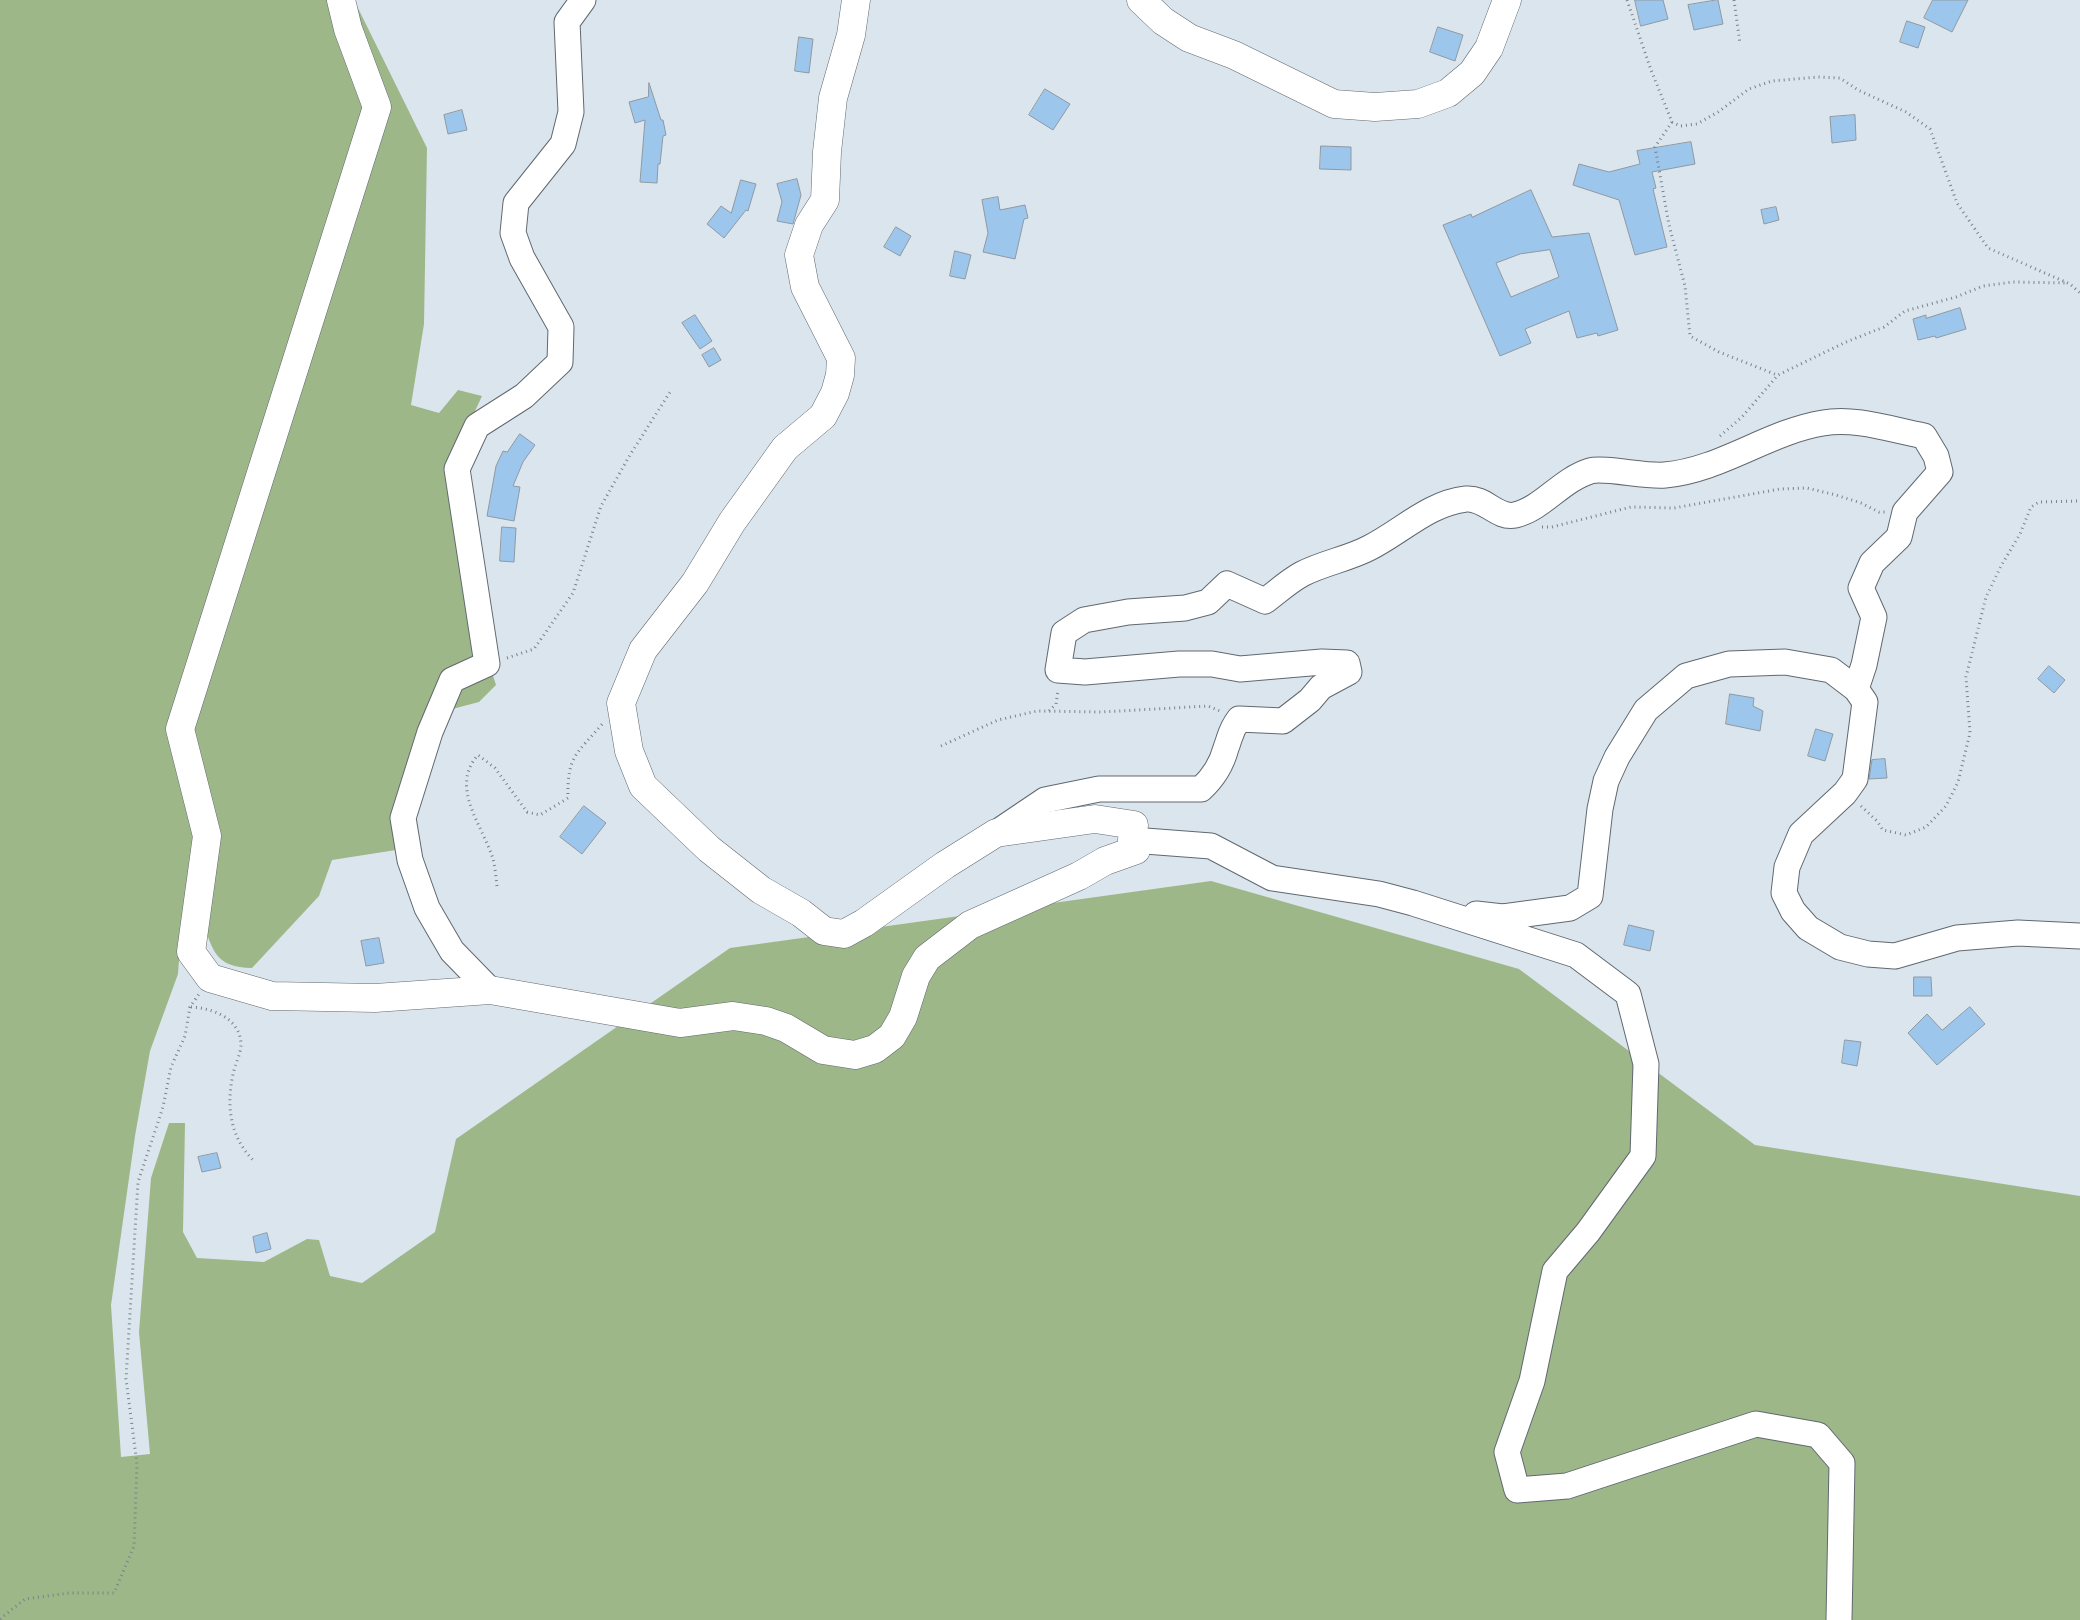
<!DOCTYPE html>
<style>
body{margin:0}
canvas{display:block;background:#dbe5ee}
</style>
<canvas width="2080" height="1620"></canvas>
<script>
const context = document.querySelector('canvas').getContext('2d');
context.lineJoin = 'round';
function fill(path, color) { context.fillStyle = color; context.fill(path, 'evenodd'); }
function trace(path, color, width, dash) { context.strokeStyle = color; context.lineWidth = width; context.lineCap = dash ? 'butt' : 'round'; context.setLineDash(dash || []); context.stroke(path); }
fill(new Path2D(`
 M 0,0 L 354,0 L 427,148 L 424,324 L 411,405 L 439,413 L 458,390 L 482,396 L 445,476 L 466,593 L 496,685 L 479,702 L 422,717 L 396,850 L 332,860 L 319,896 L 252,968 C 215,967 214,952 202,921 L 182,919 L 178,974 L 150,1051 L 135,1136 L 111,1305 L 121,1457 L 150,1454 L 139,1332 L 151,1178 L 169,1123 L 185,1123 L 183,1232 L 197,1258 L 264,1262 L 307,1239 L 319,1240 L 330,1276 L 362,1283 L 435,1232 L 456,1139 L 730,948 L 1211,881 L 1519,969 L 1755,1145 L 2080,1196 L 2080,1620 L 0,1620 Z`), '#9eb789');
const building = new Path2D(`
 M 1635,0 L 1663,0 L 1668,19 L 1641,26 Z
 M 1718,0 L 1723,24 L 1694,30 L 1688,5 Z
 M 1933,0 L 1968,0 L 1952,32 L 1924,18 Z
 M 1907,21 L 1925,27 L 1918,48 L 1900,42 Z
 M 1438,27 L 1463,35 L 1455,61 L 1430,52 Z
 M 799,37 L 813,39 L 809,73 L 795,71 Z
 M 649,83 L 661,120 L 663,120 L 666,135 L 663,136 L 660,164 L 658,164 L 657,183 L 640,182 L 645,120 L 635,123 L 629,102 L 648,97 Z
 M 1045,89 L 1070,104 L 1053,130 L 1029,115 Z
 M 462,110 L 467,130 L 448,134 L 444,115 Z
 M 1855,115 L 1856,140 L 1832,143 L 1830,117 Z
 M 1691,142 L 1695,164 L 1652,172 L 1656,188 L 1653,189 L 1667,247 L 1635,255 L 1619,200 L 1573,185 L 1579,164 L 1609,172 L 1640,164 L 1637,151 Z
 M 1321,146 L 1351,147 L 1351,170 L 1320,169 Z
 M 797,179 L 801,195 L 793,224 L 777,221 L 782,202 L 777,184 Z
 M 741,180 L 756,184 L 748,211 L 746,210 L 724,238 L 707,224 L 721,206 L 731,213 Z
 M 1531,190 L 1552,237 L 1589,233 L 1618,330 L 1598,336 L 1597,333 L 1577,338 L 1569,311 L 1525,329 L 1531,343 L 1500,356 L 1443,225 L 1471,214 L 1472,217 ZM 1550,250 L 1559,277 L 1511,297 L 1496,263 L 1520,254 Z
 M 998,197 L 1000,210 L 1025,205 L 1028,218 L 1024,219 L 1015,259 L 983,252 L 988,233 L 982,200 Z
 M 1776,207 L 1779,220 L 1764,224 L 1761,210 Z
 M 896,227 L 911,236 L 900,256 L 884,247 Z
 M 955,251 L 971,255 L 965,279 L 950,276 Z
 M 1960,308 L 1966,329 L 1936,338 L 1935,336 L 1918,340 L 1913,319 L 1926,315 L 1926,318 Z
 M 695,315 L 712,341 L 700,349 L 682,323 Z
 M 714,348 L 721,360 L 709,367 L 702,355 Z
 M 520,434 L 535,445 L 523,462 L 513,486 L 520,487 L 514,521 L 487,516 L 496,466 L 503,451 L 507,452 Z
 M 502,527 L 516,528 L 514,562 L 500,561 Z
 M 2049,666 L 2065,680 L 2054,693 L 2038,679 Z
 M 1730,694 L 1754,698 L 1753,706 L 1763,711 L 1760,731 L 1726,724 Z
 M 1816,729 L 1833,734 L 1825,761 L 1808,756 Z
 M 1885,759 L 1887,778 L 1869,779 L 1872,760 Z
 M 584,806 L 606,823 L 582,854 L 560,837 Z
 M 1629,925 L 1654,931 L 1650,951 L 1624,945 Z
 M 379,938 L 384,963 L 366,966 L 361,941 Z
 M 1914,977 L 1931,977 L 1932,996 L 1914,996 Z
 M 1970,1007 L 1985,1024 L 1937,1065 L 1908,1033 L 1927,1014 L 1942,1030 Z
 M 1845,1040 L 1861,1042 L 1857,1066 L 1842,1063 Z
 M 217,1153 L 221,1168 L 202,1172 L 198,1157 Z
 M 267,1233 L 271,1249 L 256,1253 L 253,1237 Z`);
fill(building, '#9cc6ec');
trace(building, '#9099a1', 1);
const minor = new Path2D(`
 M 996,833 L 1045,800 L 1099,789 L 1201,789 C 1213,778 1222,763 1226,748 C 1231,735 1230,731 1239,719 L 1283,721 L 1310,700 L 1321,687 L 1349,672 L 1347,663 L 1322,662 L 1240,669 L 1212,664 L 1179,664 L 1085,672 L 1058,670 L 1064,633 L 1084,620 L 1128,612 L 1185,608 L 1208,602 L 1227,584 L 1265,601 C 1277,592 1289,581 1302,574 C 1323,563 1348,559 1369,548 C 1401,532 1429,503 1466,499 C 1485,497 1497,519 1515,515 C 1542,509 1561,480 1590,471 C 1604,467 1646,477 1665,475 C 1721,470 1768,432 1823,423 C 1855,417 1892,430 1924,436 L 1936,456 L 1940,472 L 1905,512 L 1899,537 L 1872,563 L 1861,588 L 1874,617 L 1864,665 L 1856,689
 M 1132,840 L 1211,846 L 1272,878 L 1379,894 L 1413,903 L 1576,955 L 1628,994 L 1646,1064 L 1643,1156 L 1588,1232 L 1555,1271 L 1532,1381 L 1507,1452 L 1517,1490 L 1567,1486 L 1756,1424 L 1818,1435 L 1842,1463 L 1839,1620
 M 1476,914 L 1503,917 L 1570,908 L 1590,896 L 1600,809 L 1606,781 L 1617,757 L 1646,710 L 1686,676 L 1729,664 L 1785,662 L 1831,670 L 1856,689 L 1865,702 L 1855,779 L 1845,793 L 1801,834 L 1787,867 L 1784,893 L 1793,911 L 1808,928 L 1840,947 L 1868,954 L 1895,956 L 1957,938 L 2018,933 L 2080,936
 M 490,990 L 452,951 L 427,908 L 410,860 L 403,818 L 430,732 L 452,680 L 487,664 L 457,469 L 477,426 L 524,396 L 560,362 L 561,327 L 522,258 L 513,233 L 516,203 L 563,144 L 571,112 L 567,22 L 583,0`);
const major = new Path2D(`
 M 341,0 L 348,29 L 377,107 L 180,729 L 207,836 L 191,952 L 210,978 L 272,996 L 375,998 L 490,990 L 680,1023 L 733,1016 L 766,1021 L 786,1028 L 823,1050 L 855,1055 L 875,1049 L 892,1036 L 903,1017 L 916,976 L 927,958 L 970,925 L 1079,876 L 1105,861 L 1136,850 L 1132,840 L 1134,825 L 1095,819 L 996,833 L 945,865 L 864,923 L 844,934 L 824,931 L 801,913 L 761,890 L 709,849 L 643,786 L 629,751 L 621,703 L 643,650 L 695,583 L 732,522 L 785,448 L 823,416 L 835,393 L 840,375 L 841,358 L 805,287 L 799,255 L 809,225 L 825,200 L 827,152 L 833,98 L 851,35 L 856,0
 M 1141,0 L 1163,21 L 1189,38 L 1234,55 L 1334,104 L 1375,107 L 1418,104 L 1448,93 L 1472,73 L 1489,48 L 1507,0`);
trace(minor, '#606970', 27);
trace(major, '#606970', 29);
trace(new Path2D(`
 M 1627,0 L 1651,70 L 1672,122 L 1680,126 L 1697,124 L 1718,112 L 1749,89 L 1772,81 L 1818,77 L 1840,78 L 1858,90 L 1906,112 L 1930,129 L 1957,203 L 1988,248 L 2070,284 L 2080,293
 M 1734,0 L 1740,44
 M 1672,122 L 1655,147 L 1669,225 L 1685,286 L 1690,336 L 1719,352 L 1777,375
 M 1720,436 L 1742,417 L 1778,375 L 1846,342 L 1884,327 L 1905,311 L 1956,297 L 1983,286 L 2013,282 L 2067,283
 M 1542,527 L 1552,527 L 1631,507 L 1674,508 L 1780,489 L 1807,488 L 1836,495 L 1861,503 L 1879,512 L 1885,512
 M 507,658 L 534,649 L 573,593 L 601,506 L 630,455 L 670,392
 M 1049,711 L 1056,704 L 1058,690
 M 941,746 L 998,720 L 1037,711 L 1102,712 L 1208,706 L 1220,711
 M 1861,806 L 1877,821 L 1883,830 L 1906,835 L 1926,827 L 1946,806 L 1958,782 L 1970,733 L 1966,677 L 1986,597 L 2001,566 L 2020,534 L 2031,507 L 2039,502 L 2080,501
 M 497,886 C 496,877 495,867 493,859 C 483,826 449,787 478,755 L 495,768 L 527,812 L 540,815 L 568,798 C 567,755 577,754 603,723
 M 191,1007 C 212,1008 240,1018 241,1044 C 241,1053 235,1065 233,1074 C 226,1107 230,1138 255,1162
 M 0,1619 L 25,1599 L 69,1593 L 114,1593 L 134,1546 L 137,1464 L 126,1379 L 138,1182 L 163,1107 L 171,1067 L 185,1036 L 190,1007 L 199,994`), '#7b8288', 3, [1, 4]);
trace(minor, '#fff', 25);
trace(major, '#fff', 28);
</script>
